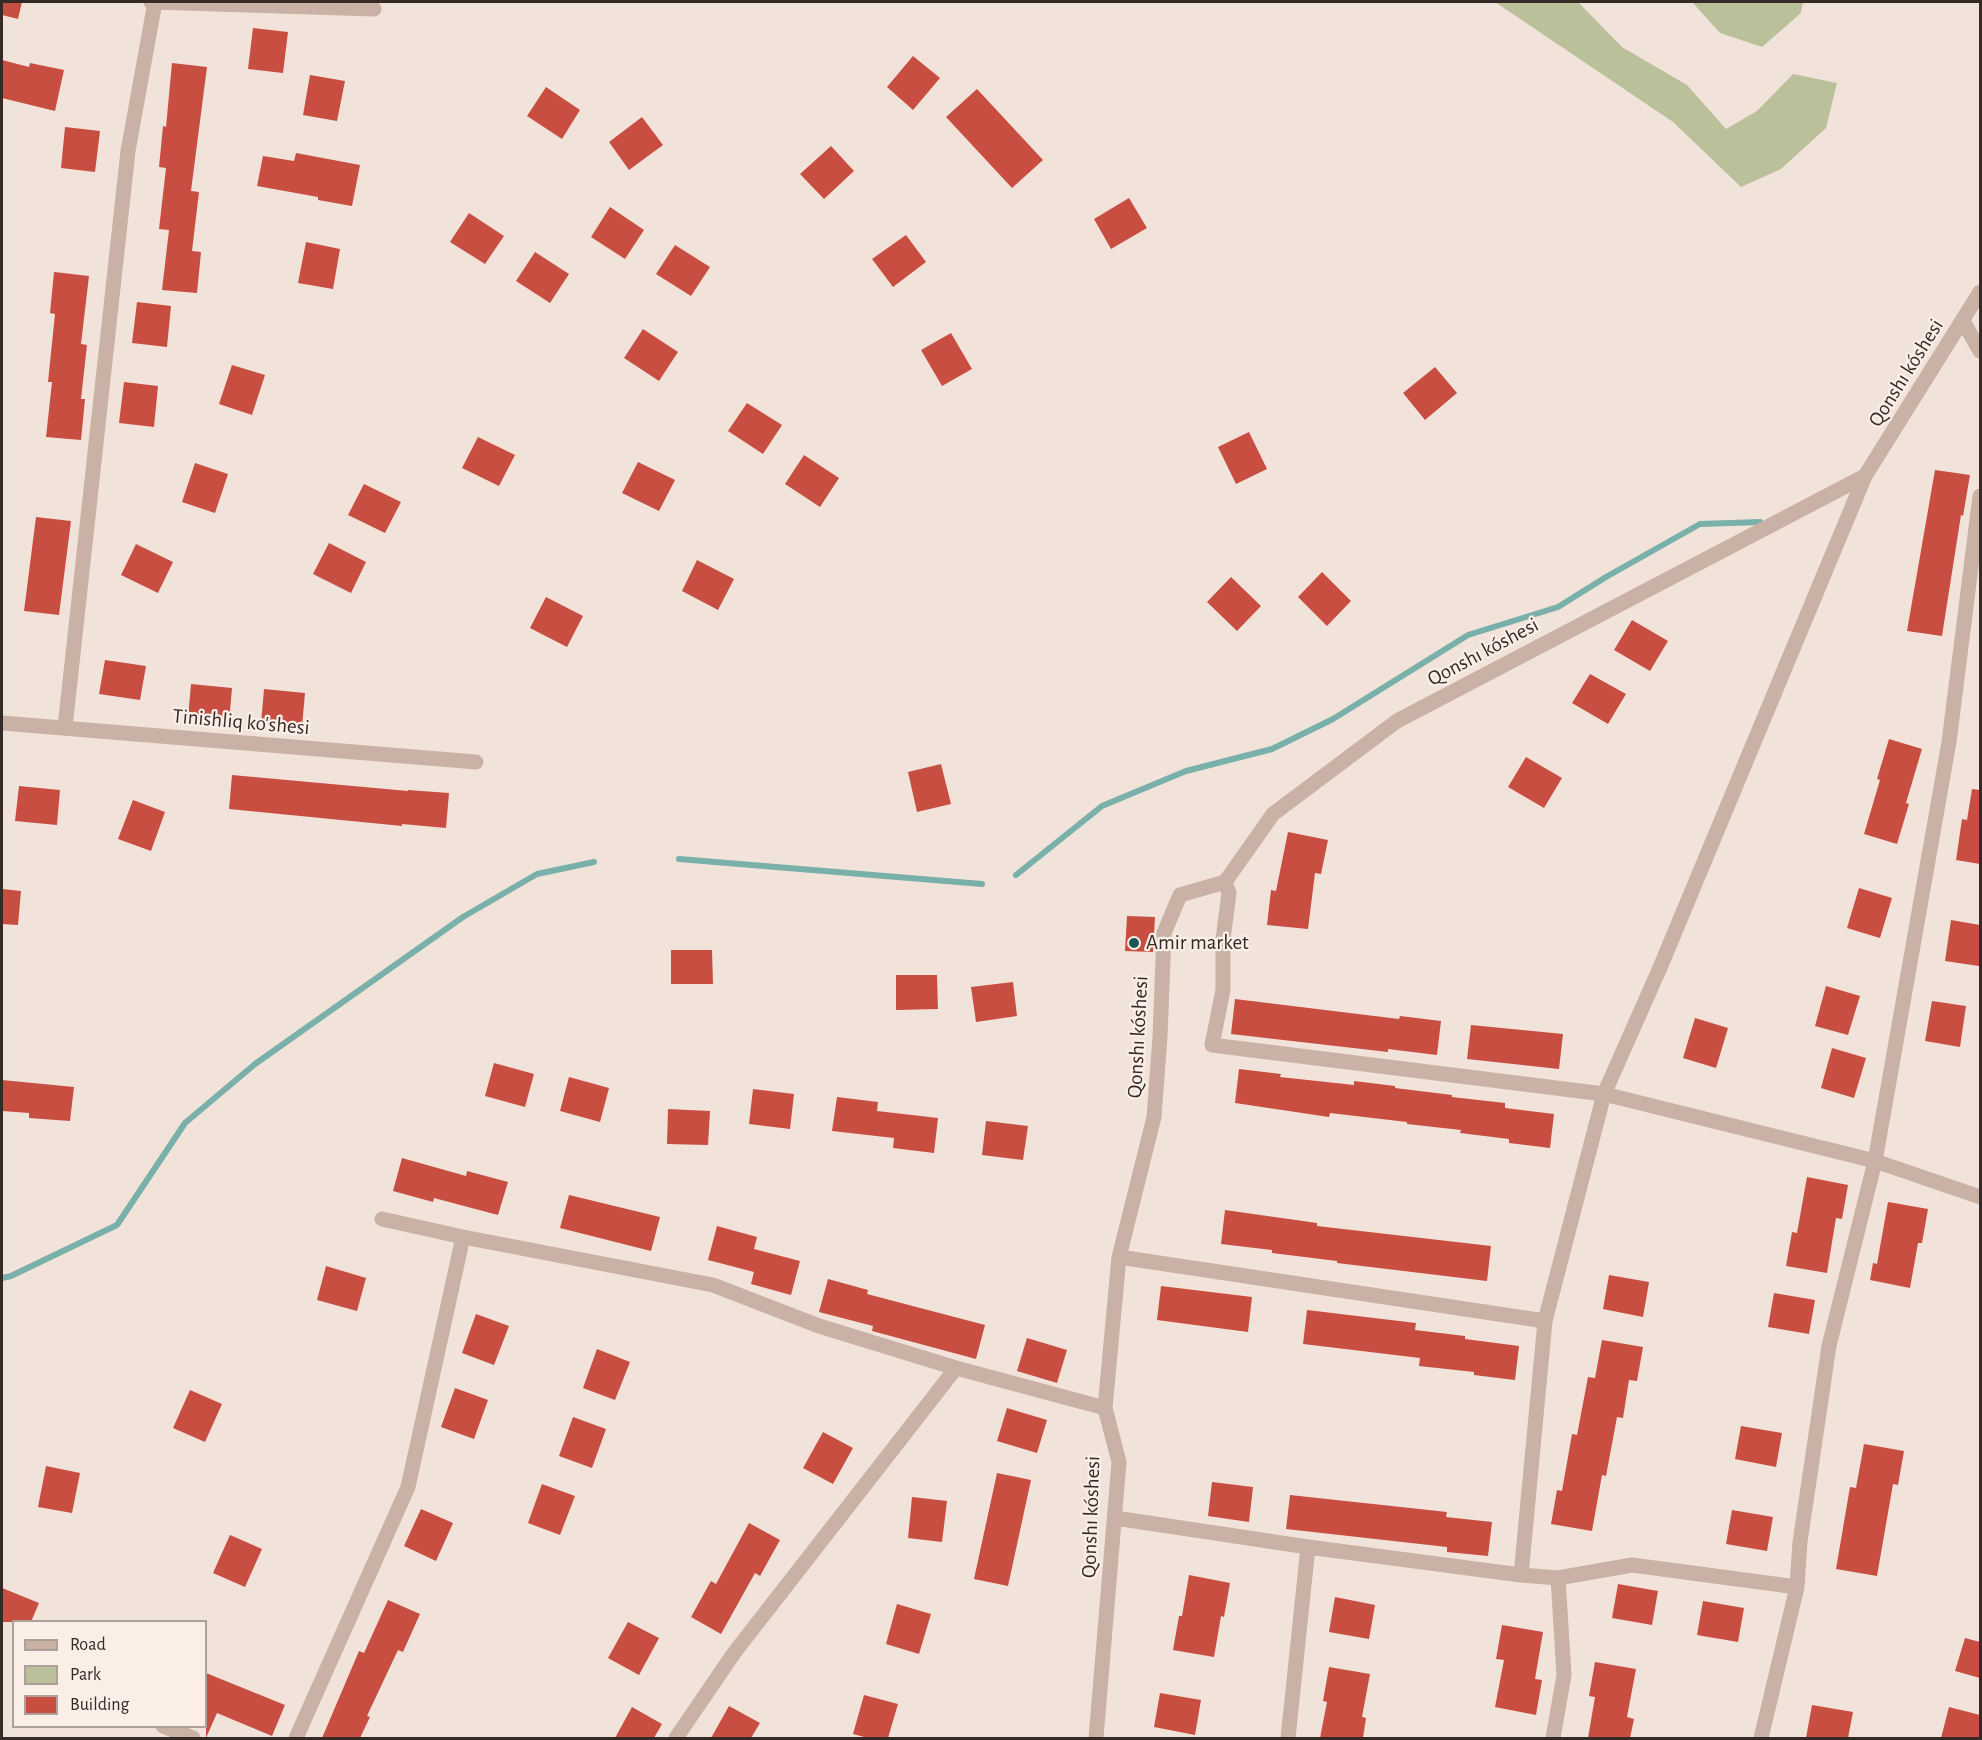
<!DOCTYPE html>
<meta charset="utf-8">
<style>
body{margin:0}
#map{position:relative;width:1982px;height:1740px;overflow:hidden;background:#f2e3da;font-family:"Alegreya Sans",sans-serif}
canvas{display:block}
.frame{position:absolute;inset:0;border:3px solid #362a27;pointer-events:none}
.legend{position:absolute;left:12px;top:1620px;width:195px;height:108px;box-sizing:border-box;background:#faeee7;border:2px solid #aca09a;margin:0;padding:8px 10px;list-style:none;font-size:18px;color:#362a27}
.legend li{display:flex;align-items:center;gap:12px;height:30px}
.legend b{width:30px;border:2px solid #aca09a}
</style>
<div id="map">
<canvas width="1982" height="1740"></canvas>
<div class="frame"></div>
<ul class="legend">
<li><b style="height:8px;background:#cab1a6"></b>Road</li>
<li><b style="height:16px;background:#bac19a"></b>Park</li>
<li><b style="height:16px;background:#c84e42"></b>Building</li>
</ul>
</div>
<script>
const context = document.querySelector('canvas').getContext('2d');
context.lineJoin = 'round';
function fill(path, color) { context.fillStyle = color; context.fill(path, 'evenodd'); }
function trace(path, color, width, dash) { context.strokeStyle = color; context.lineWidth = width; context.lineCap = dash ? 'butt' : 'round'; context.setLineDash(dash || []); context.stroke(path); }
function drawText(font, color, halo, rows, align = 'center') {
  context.font = font + ' "Alegreya Sans",sans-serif'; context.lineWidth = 4.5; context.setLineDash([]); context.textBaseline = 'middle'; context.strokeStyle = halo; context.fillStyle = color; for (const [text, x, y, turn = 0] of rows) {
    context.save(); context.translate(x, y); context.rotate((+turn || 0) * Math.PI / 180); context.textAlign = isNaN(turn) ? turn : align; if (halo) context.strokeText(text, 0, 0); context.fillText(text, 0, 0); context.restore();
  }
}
fill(new Path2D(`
 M 1495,2 L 1578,2 L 1622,47 L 1687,85 L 1726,129 L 1757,111 L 1793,74 L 1837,83 L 1826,128 L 1781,169 L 1741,187 L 1673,122 Z
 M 1692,2 L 1803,2 L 1801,13 L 1762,47 L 1720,33 Z`), '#bac19a');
trace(new Path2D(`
 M 679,859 L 982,884
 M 1016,875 L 1102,806 L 1186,771 L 1272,749 L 1333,719 L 1468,635 L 1558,607 L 1606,577 L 1700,524 L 1760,522
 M 2,1278 L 11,1276 L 117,1225 L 185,1123 L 255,1064 L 463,917 L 537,874 L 594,862`), '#79b0aa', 6);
fill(new Path2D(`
 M 2,2 L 22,2 L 18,19 L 2,15 Z
 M 253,28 L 288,32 L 283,73 L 248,69 Z
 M 913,56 L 940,78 L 913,110 L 887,87 Z
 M 2,60 L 29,67 L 30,63 L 64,70 L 55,111 L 2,98 Z
 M 172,63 L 207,67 L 191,191 L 199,192 L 192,251 L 201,252 L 197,293 L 162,290 L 169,230 L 159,229 L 166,168 L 159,167 L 163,126 L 166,127 Z
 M 310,75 L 345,81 L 337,121 L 303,115 Z
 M 546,87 L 580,110 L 562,139 L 527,116 Z
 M 977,89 L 1043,160 L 1012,188 L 946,117 Z
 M 642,117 L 663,145 L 629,170 L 609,142 Z
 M 65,127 L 100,131 L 95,172 L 61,168 Z
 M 831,146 L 854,171 L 824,199 L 800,174 Z
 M 296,153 L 360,165 L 352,206 L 318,200 L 318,197 L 257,186 L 263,156 L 294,161 Z
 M 1129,198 L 1147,228 L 1111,249 L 1094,219 Z
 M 610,207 L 644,230 L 625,259 L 591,237 Z
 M 469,213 L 504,236 L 485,264 L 450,242 Z
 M 906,235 L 926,262 L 893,287 L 872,259 Z
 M 306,242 L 340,249 L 333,289 L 298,283 Z
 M 675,245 L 710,267 L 691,296 L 656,274 Z
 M 535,252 L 569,274 L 550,303 L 516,281 Z
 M 54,272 L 89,276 L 81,344 L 87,345 L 81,399 L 85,399 L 81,440 L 46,437 L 52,382 L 48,382 L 55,314 L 50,313 Z
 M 137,302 L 171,306 L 167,347 L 132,343 Z
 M 643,329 L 678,352 L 659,381 L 624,358 Z
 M 951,333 L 972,369 L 942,386 L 921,350 Z
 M 232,365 L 265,375 L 252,415 L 219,404 Z
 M 1435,367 L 1457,393 L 1425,420 L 1403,393 Z
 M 124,382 L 158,386 L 154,427 L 119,423 Z
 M 747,403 L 782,425 L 763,454 L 728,431 Z
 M 1249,432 L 1267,469 L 1236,484 L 1218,447 Z
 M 478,437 L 515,455 L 499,486 L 462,468 Z
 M 804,455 L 839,478 L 820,507 L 785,484 Z
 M 638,462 L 675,480 L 659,511 L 622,493 Z
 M 195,463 L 228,474 L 215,513 L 182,502 Z
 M 1935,470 L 1970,475 L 1963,516 L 1961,515 L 1942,636 L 1907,631 Z
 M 364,484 L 401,502 L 385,533 L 348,515 Z
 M 36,517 L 71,521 L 59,615 L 24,611 Z
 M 329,543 L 366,562 L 351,593 L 313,574 Z
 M 136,544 L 173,562 L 158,593 L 121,575 Z
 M 697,560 L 734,579 L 718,610 L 682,591 Z
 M 1322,572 L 1351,601 L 1327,626 L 1298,597 Z
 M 1231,577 L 1261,606 L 1237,631 L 1207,602 Z
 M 546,597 L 583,616 L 567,647 L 530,628 Z
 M 1632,620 L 1668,641 L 1650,671 L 1614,650 Z
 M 105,660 L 146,666 L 140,700 L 99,694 Z
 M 1590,674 L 1626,694 L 1608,724 L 1572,703 Z
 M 191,684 L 232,688 L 229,722 L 188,718 Z
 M 264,689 L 305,693 L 302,727 L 261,723 Z
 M 1889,739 L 1922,749 L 1906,803 L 1909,804 L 1897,844 L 1864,834 L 1880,780 L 1877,779 Z
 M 1526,757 L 1562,778 L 1544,808 L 1508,787 Z
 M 941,764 L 951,804 L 917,812 L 908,772 Z
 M 232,775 L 408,791 L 408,790 L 449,793 L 446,828 L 402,824 L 402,826 L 229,809 Z
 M 19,786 L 60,790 L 57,825 L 15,821 Z
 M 1972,789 L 1980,790 L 1980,864 L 1956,860 L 1962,819 L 1967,820 Z
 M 133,800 L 165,812 L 151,851 L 118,839 Z
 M 1288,832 L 1328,840 L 1321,874 L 1315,873 L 1308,929 L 1267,925 L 1271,890 L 1276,891 Z
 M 1859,888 L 1892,898 L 1880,938 L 1847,928 Z
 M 2,889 L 21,891 L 18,925 L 2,924 Z
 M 1127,916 L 1155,917 L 1153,952 L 1125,951 Z
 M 1951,920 L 1980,925 L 1979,966 L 1945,961 Z
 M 671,950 L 712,950 L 713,984 L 671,984 Z
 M 896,975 L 937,975 L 938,1009 L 896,1010 Z
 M 1013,982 L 1017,1016 L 976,1022 L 971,987 Z
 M 1826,986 L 1860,996 L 1848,1035 L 1815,1026 Z
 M 1235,999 L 1399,1019 L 1400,1016 L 1441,1021 L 1437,1055 L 1388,1049 L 1388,1052 L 1231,1034 Z
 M 1932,1001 L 1966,1006 L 1960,1047 L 1925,1041 Z
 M 1695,1018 L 1728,1028 L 1716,1068 L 1683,1058 Z
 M 1471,1025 L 1563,1034 L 1559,1069 L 1467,1059 Z
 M 1832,1048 L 1866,1058 L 1854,1098 L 1821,1088 Z
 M 494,1063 L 534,1074 L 525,1107 L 485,1096 Z
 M 1239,1069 L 1281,1074 L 1280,1077 L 1354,1085 L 1354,1081 L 1395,1086 L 1395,1088 L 1452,1095 L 1452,1097 L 1505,1103 L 1505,1108 L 1554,1114 L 1550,1148 L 1509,1143 L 1509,1139 L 1460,1133 L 1461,1130 L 1407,1124 L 1407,1122 L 1330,1113 L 1329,1117 L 1235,1103 Z
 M 569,1077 L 609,1088 L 600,1122 L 560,1111 Z
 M 2,1080 L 74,1087 L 70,1121 L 29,1118 L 29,1113 L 2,1111 Z
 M 753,1089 L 794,1094 L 790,1129 L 749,1124 Z
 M 837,1097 L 878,1102 L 877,1111 L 938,1118 L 934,1153 L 893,1148 L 894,1138 L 832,1131 Z
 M 668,1109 L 710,1111 L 708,1145 L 667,1144 Z
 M 986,1121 L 1028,1126 L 1023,1160 L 982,1155 Z
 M 402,1158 L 466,1176 L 467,1171 L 508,1182 L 498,1215 L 434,1198 L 433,1202 L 393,1191 Z
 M 1807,1177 L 1848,1185 L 1842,1219 L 1836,1218 L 1827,1273 L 1786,1266 L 1792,1232 L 1797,1233 Z
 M 569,1195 L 660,1217 L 651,1251 L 560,1228 Z
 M 1888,1202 L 1928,1209 L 1922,1243 L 1918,1243 L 1910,1288 L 1870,1280 L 1873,1263 L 1877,1264 Z
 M 1225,1210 L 1317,1223 L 1317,1226 L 1491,1246 L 1487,1281 L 1337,1263 L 1337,1261 L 1272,1253 L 1272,1250 L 1221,1244 Z
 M 717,1226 L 757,1237 L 754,1249 L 800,1261 L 791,1295 L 751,1284 L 754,1272 L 708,1260 Z
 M 326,1266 L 366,1278 L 357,1311 L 317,1300 Z
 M 1609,1275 L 1649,1282 L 1643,1317 L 1603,1309 Z
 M 828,1279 L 868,1290 L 867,1294 L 985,1325 L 976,1359 L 872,1331 L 873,1326 L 819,1312 Z
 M 1161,1286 L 1252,1297 L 1248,1332 L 1157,1320 Z
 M 1774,1293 L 1815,1300 L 1809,1334 L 1768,1327 Z
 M 1307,1310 L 1416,1323 L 1415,1330 L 1465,1336 L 1465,1339 L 1519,1346 L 1515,1380 L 1474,1375 L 1474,1372 L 1419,1366 L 1420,1358 L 1303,1344 Z
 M 476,1314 L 509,1326 L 494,1365 L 462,1353 Z
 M 1027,1338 L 1067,1350 L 1057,1383 L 1017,1371 Z
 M 1602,1340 L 1643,1347 L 1637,1381 L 1629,1380 L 1623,1418 L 1617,1417 L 1606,1476 L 1602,1475 L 1592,1531 L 1551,1524 L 1557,1490 L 1562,1491 L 1572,1434 L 1577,1435 L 1588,1377 L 1595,1378 Z
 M 597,1349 L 630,1362 L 615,1400 L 583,1388 Z
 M 455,1388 L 488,1400 L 474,1439 L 441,1427 Z
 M 190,1390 L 222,1404 L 205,1442 L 173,1428 Z
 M 1007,1408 L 1047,1420 L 1037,1453 L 997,1441 Z
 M 573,1417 L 606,1429 L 592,1468 L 559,1456 Z
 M 1741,1426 L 1782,1433 L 1776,1467 L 1735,1459 Z
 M 823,1432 L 853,1448 L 833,1484 L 803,1468 Z
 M 1864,1444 L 1904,1451 L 1898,1485 L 1893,1484 L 1877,1576 L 1836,1569 L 1850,1487 L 1856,1488 Z
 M 46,1466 L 80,1473 L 72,1513 L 38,1507 Z
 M 997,1473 L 1031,1480 L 1008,1586 L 974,1579 Z
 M 1212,1482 L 1253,1487 L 1249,1522 L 1208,1516 Z
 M 542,1484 L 575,1496 L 560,1535 L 528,1523 Z
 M 1290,1495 L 1447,1512 L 1446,1517 L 1492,1522 L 1488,1556 L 1447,1552 L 1447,1547 L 1286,1529 Z
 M 912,1497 L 947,1501 L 942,1542 L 908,1538 Z
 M 421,1509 L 453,1523 L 436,1561 L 404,1546 Z
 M 1732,1510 L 1773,1517 L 1767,1551 L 1726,1544 Z
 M 749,1523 L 780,1540 L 760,1576 L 755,1573 L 721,1634 L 691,1617 L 711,1581 L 716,1584 Z
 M 230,1535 L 262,1549 L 245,1587 L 213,1573 Z
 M 1189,1575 L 1230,1583 L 1224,1617 L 1221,1616 L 1214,1657 L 1173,1650 L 1179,1616 L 1182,1616 Z
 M 1618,1584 L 1658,1591 L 1652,1625 L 1612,1618 Z
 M 2,1588 L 39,1603 L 31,1622 L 2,1622 Z
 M 1335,1597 L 1375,1605 L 1369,1639 L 1329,1632 Z
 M 388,1600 L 420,1614 L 403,1652 L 398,1650 L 367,1716 L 370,1717 L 360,1738 L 322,1738 L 359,1651 L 364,1653 Z
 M 1703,1601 L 1744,1608 L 1738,1642 L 1697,1635 Z
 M 897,1604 L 931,1614 L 919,1654 L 886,1644 Z
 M 628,1622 L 659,1638 L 639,1675 L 608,1658 Z
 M 1502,1625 L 1543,1632 L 1535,1679 L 1542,1680 L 1536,1715 L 1495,1707 L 1504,1660 L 1496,1659 Z
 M 1965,1638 L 1980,1642 L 1980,1678 L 1955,1671 Z
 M 1595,1662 L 1636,1669 L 1627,1717 L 1634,1719 L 1630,1738 L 1588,1738 L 1595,1697 L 1589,1696 Z
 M 1329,1667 L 1370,1674 L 1362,1717 L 1366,1718 L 1363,1738 L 1320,1738 L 1327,1702 L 1323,1701 Z
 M 206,1673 L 285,1705 L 272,1736 L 217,1713 L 206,1738 Z
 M 1160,1693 L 1201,1700 L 1195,1735 L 1154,1727 Z
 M 864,1695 L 898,1704 L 888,1738 L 868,1738 L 853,1734 Z
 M 1812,1705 L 1853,1712 L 1848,1738 L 1806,1738 Z
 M 729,1706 L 760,1723 L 751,1738 L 711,1738 Z
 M 632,1707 L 662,1724 L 654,1738 L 615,1738 Z
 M 1949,1707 L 1980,1715 L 1980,1738 L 1941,1738 Z`), '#c84e42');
trace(new Path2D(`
 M 151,2 L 374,9
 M 1963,321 L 1980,351
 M 2,723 L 476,762
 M 65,727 L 128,151 L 155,2
 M 1225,882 L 1229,893 L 1223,939 L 1223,990 L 1212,1045 L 1604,1094 L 1875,1161 L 1980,1197
 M 382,1219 L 463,1237 L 713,1285 L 819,1326 L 956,1368 L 1105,1408
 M 1119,1257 L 1545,1321
 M 1115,1518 L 1308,1547 L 1521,1575 L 1558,1578 L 1632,1565 L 1797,1587
 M 1521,1575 L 1545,1321 L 1604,1094 L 1659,970 L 1865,476 L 1980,292
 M 163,1726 L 193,1738
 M 296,1738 L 408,1487 L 463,1237
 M 676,1738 L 734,1653 L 956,1368
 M 1096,1738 L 1119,1462 L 1105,1408 L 1119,1257 L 1154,1117 L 1160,1037 L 1164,933 L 1180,895 L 1225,882 L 1273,814 L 1397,721 L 1865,476
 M 1288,1738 L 1308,1547
 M 1553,1738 L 1564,1675 L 1558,1578
 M 1761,1738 L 1797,1587 L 1800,1542 L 1829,1346 L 1875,1161 L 1949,742 L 1980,496`), '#cab1a6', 15);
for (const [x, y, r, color] of [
 [1134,943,6,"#1c5853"]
]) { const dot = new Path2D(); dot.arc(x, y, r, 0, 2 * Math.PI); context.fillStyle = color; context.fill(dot); trace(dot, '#faeee7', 2); }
drawText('21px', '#362a27', '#faeee7', [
 ["Qonshı kóshesi",1906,373,-58],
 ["Qonshı kóshesi",1483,652,-28],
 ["Tinishliq ko'shesi",241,722,5],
 ["Qonshı kóshesi",1138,1037,-87],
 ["Qonshı kóshesi",1091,1517,-88]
]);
drawText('21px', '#362a27', '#faeee7', [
 ["Amir market",1146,943]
], 'left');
</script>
